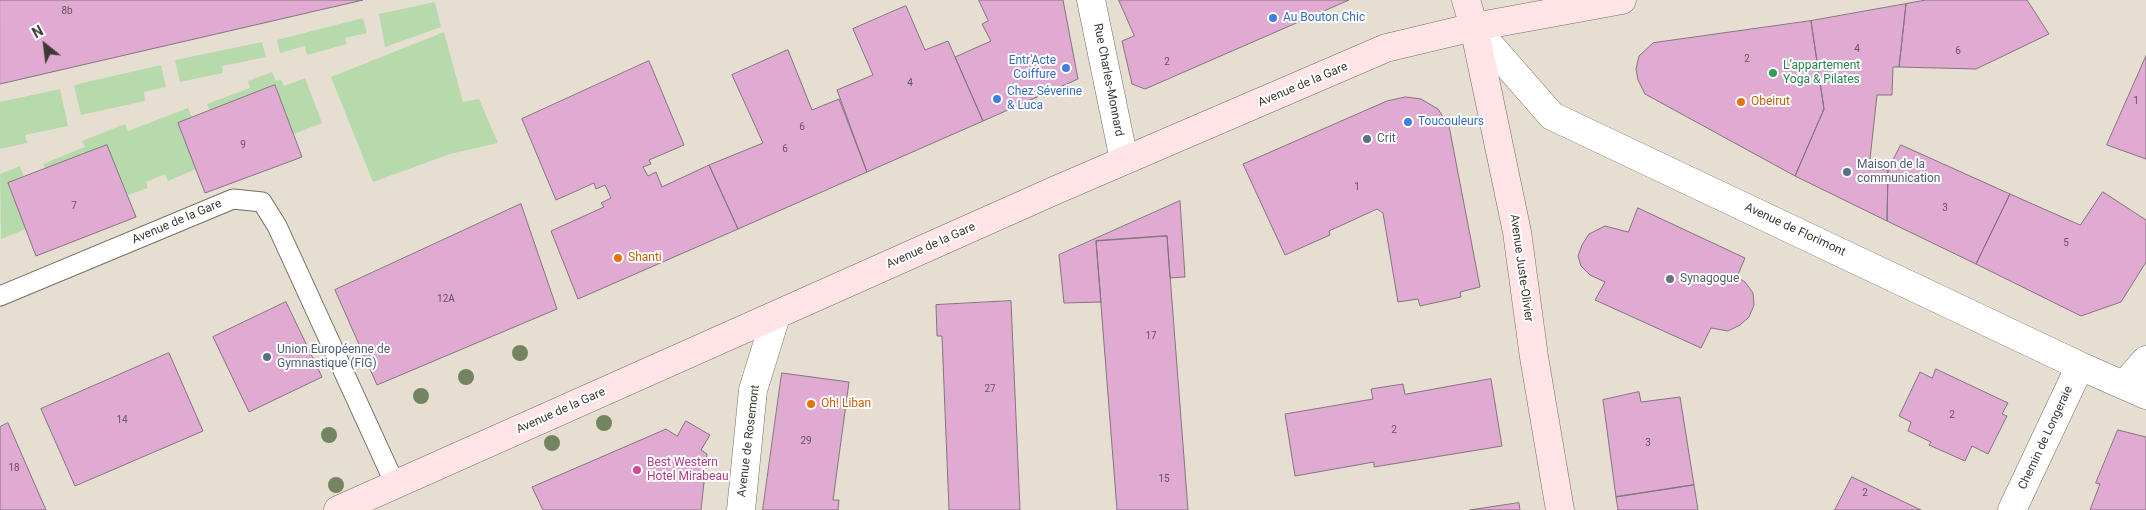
<!DOCTYPE html>
<meta charset="utf-8">
<style>
body{margin:0}
#map{position:relative;width:2146px;height:510px;overflow:hidden;background:#e6dfd1;font-family:Roboto,sans-serif}
canvas{display:block}
.north{position:absolute;left:20px;top:20px;width:50px;height:50px;-webkit-text-stroke:4px #fff;paint-order:stroke;rotate:331deg;font-size:14px;font-weight:700;line-height:20px;text-align:center;color:#3c3934}
.north::after{content:'';display:block;margin:auto;width:18px;height:22px;background:#3c3934;clip-path:polygon(50% 0,100% 100%,50% 72%,0 100%)}
</style>
<div id="map">
<canvas width="2146" height="510"></canvas>
<div class="north">N</div>
</div>
<script>
const context = document.querySelector('canvas').getContext('2d');
context.lineJoin = 'round';
function fill(path, color) { context.fillStyle = color; context.fill(path, 'evenodd'); }
function trace(path, color, width, dash) { context.strokeStyle = color; context.lineWidth = width; context.lineCap = dash ? 'butt' : 'round'; context.setLineDash(dash || []); context.stroke(path); }
function drawText(font, color, halo, rows, align = 'center') {
  context.font = font + ' Roboto,sans-serif'; context.lineWidth = 4; context.setLineDash([]); context.textBaseline = 'middle'; context.strokeStyle = halo; context.fillStyle = color; for (const [text, x, y, turn = 0] of rows) {
    context.save(); context.translate(x, y); context.rotate((+turn || 0) * Math.PI / 180); context.textAlign = isNaN(turn) ? turn : align; if (halo) context.strokeText(text, 0, 0); context.fillText(text, 0, 0); context.restore();
  }
}
fill(new Path2D(`
 M 435,2 L 441,27 L 385,47 L 379,14 Z
 M 363,18 L 367,33 L 345,38 L 347,44 L 307,55 L 305,46 L 280,53 L 277,40 Z
 M 444,32 L 463,102 L 479,99 L 498,143 L 450,154 L 373,182 L 331,77 Z
 M 262,42 L 266,57 L 222,66 L 223,73 L 180,82 L 175,60 Z
 M 161,65 L 166,87 L 144,92 L 145,101 L 81,115 L 74,85 Z
 M 272,72 L 276,81 L 281,80 L 284,86 L 305,78 L 322,123 L 294,134 L 275,85 L 210,111 L 207,104 L 250,88 L 248,81 Z
 M 60,89 L 68,126 L 25,135 L 27,143 L 0,149 L 0,102 Z
 M 188,108 L 192,117 L 178,123 L 196,169 L 168,181 L 165,174 L 146,182 L 148,188 L 128,195 L 107,145 L 45,169 L 43,164 L 85,147 L 82,141 L 125,124 L 128,131 Z
 M 20,166 L 24,177 L 8,184 L 26,229 L 1,239 L 0,174 Z`), '#b7daac');
const building = new Path2D(`
 M 0,0 L 363,0 L 0,84 Z
 M 979,0 L 1063,0 L 1078,79 L 983,121 L 955,57 L 991,41 L 982,24 L 988,21 Z
 M 1119,0 L 1349,0 L 1145,89 L 1132,84 L 1122,41 L 1134,36 Z
 M 1926,0 L 2027,0 L 2049,34 L 1976,69 L 1899,67 L 1906,4 Z
 M 1906,4 L 1899,67 L 1893,67 L 1892,95 L 1877,95 L 1869,168 L 1888,170 L 1887,221 L 1795,176 L 1824,109 L 1811,21 Z
 M 906,6 L 925,50 L 948,41 L 983,121 L 867,172 L 837,90 L 873,75 L 853,29 Z
 M 1811,21 L 1824,109 L 1795,176 L 1645,94 L 1638,80 L 1636,69 L 1639,56 L 1653,43 Z
 M 788,50 L 812,110 L 839,99 L 867,172 L 738,229 L 709,165 L 763,143 L 732,75 Z
 M 2146,56 L 2146,159 L 2107,145 Z
 M 649,61 L 684,145 L 649,160 L 651,164 L 643,167 L 648,176 L 656,172 L 662,187 L 709,165 L 738,229 L 578,299 L 551,231 L 604,207 L 601,203 L 611,198 L 605,185 L 596,189 L 594,183 L 556,200 L 522,119 Z
 M 275,85 L 302,157 L 205,193 L 178,123 Z
 M 1406,97 L 1421,99 L 1438,109 L 1449,126 L 1480,287 L 1460,292 L 1461,297 L 1420,306 L 1418,299 L 1398,302 L 1383,213 L 1377,209 L 1329,231 L 1330,235 L 1285,255 L 1243,164 L 1387,101 Z
 M 107,145 L 136,217 L 36,256 L 8,183 Z
 M 1901,145 L 2010,194 L 1976,264 L 1887,221 L 1888,170 Z
 M 2103,192 L 2146,220 L 2146,262 L 2121,302 L 2081,316 L 1976,264 L 2010,194 L 2080,225 Z
 M 1180,201 L 1185,277 L 1170,278 L 1167,236 L 1096,241 L 1101,302 L 1064,303 L 1059,255 Z
 M 521,204 L 557,309 L 377,385 L 335,290 Z
 M 1638,208 L 1745,258 L 1737,277 L 1745,282 L 1753,293 L 1754,305 L 1749,317 L 1740,325 L 1728,331 L 1711,328 L 1701,348 L 1595,300 L 1605,282 L 1590,275 L 1581,266 L 1578,256 L 1582,245 L 1589,234 L 1605,226 L 1628,232 Z
 M 1167,236 L 1188,510 L 1117,510 L 1096,241 Z
 M 1011,301 L 1020,510 L 949,510 L 942,336 L 937,336 L 936,305 Z
 M 286,302 L 322,377 L 249,412 L 213,337 Z
 M 169,353 L 203,431 L 75,486 L 41,409 Z
 M 1936,369 L 2008,403 L 2002,414 L 2007,416 L 1988,454 L 1972,446 L 1965,461 L 1929,445 L 1931,442 L 1908,431 L 1911,422 L 1899,416 L 1920,372 L 1932,378 Z
 M 782,373 L 849,382 L 833,500 L 839,500 L 838,510 L 763,510 Z
 M 1491,379 L 1502,446 L 1374,467 L 1374,462 L 1295,476 L 1285,414 L 1373,399 L 1371,389 L 1403,384 L 1405,394 Z
 M 1639,392 L 1641,402 L 1680,397 L 1694,485 L 1616,497 L 1603,400 Z
 M 686,421 L 710,435 L 701,450 L 707,454 L 701,510 L 543,510 L 532,487 L 666,429 L 677,436 Z
 M 8,423 L 46,510 L 0,510 L 0,427 Z
 M 2118,430 L 2146,437 L 2146,510 L 2090,510 L 2100,484 L 2096,483 Z
 M 1852,477 L 1921,510 L 1835,510 Z
 M 1694,485 L 1698,510 L 1618,510 L 1616,497 Z
 M 1519,503 L 1520,510 L 1470,510 Z`);
fill(building, '#e0aad2');
trace(building, '#82757e', 1);
const lane = new Path2D(`
 M 0,296 L 233,199 L 262,202 L 277,226 L 395,484`);
const street = new Path2D(`
 M 1091,0 L 1124,160
 M 1474,27 L 1552,116 L 2080,366 L 2146,395
 M 2124,385 L 2146,360
 M 741,510 L 753,390 L 776,316
 M 2012,510 L 2080,366`);
const secondary = new Path2D(`
 M 1466,0 L 1474,27 L 1517,232 L 1534,357 L 1560,510
 M 338,510 L 1056,190 L 1386,48 L 1474,27 L 1622,0`);
trace(lane, '#756e62', 21);
trace(street, '#756e62', 29);
trace(secondary, '#756e62', 29);
trace(lane, '#fff', 19);
trace(street, '#fff', 28);
trace(secondary, '#fee4e7', 28);
context.fillStyle = '#738461';
for (const [x, y] of [
 [520,353],
 [466,377],
 [421,396],
 [604,423],
 [329,435],
 [552,443],
 [336,485]
]) { context.beginPath(); context.arc(x, y, 8, 0, 2 * Math.PI); context.fill(); }
for (const [x, y, r, color] of [
 [1273,18,5,"#3f7fe0"],
 [1066,68,5,"#3f7fe0"],
 [1773,73,5,"#2e9e5b"],
 [997,99,5,"#3f7fe0"],
 [1741,102,5,"#e8710a"],
 [1408,122,5,"#3f7fe0"],
 [1367,139,5,"#5c6f8a"],
 [1847,172,5,"#5c6f8a"],
 [618,258,5,"#e8710a"],
 [1670,279,5,"#6b7280"],
 [267,357,5,"#5c6f8a"],
 [811,404,5,"#e8710a"],
 [637,470,5,"#d1479c"]
]) { const dot = new Path2D(); dot.arc(x, y, r, 0, 2 * Math.PI); context.fillStyle = color; context.fill(dot); trace(dot, '#fff', 2); }
drawText('10px', '#65555c', null, [
 ["8b",67,11],
 ["4",1857,49],
 ["6",1958,51],
 ["2",1747,59],
 ["2",1167,62],
 ["4",910,83],
 ["1",2136,101],
 ["6",802,127],
 ["9",243,145],
 ["6",785,149],
 ["1",1357,187],
 ["7",74,206],
 ["3",1945,208],
 ["5",2066,243],
 ["12A",446,299],
 ["17",1151,336],
 ["27",990,389],
 ["2",1952,415],
 ["14",122,420],
 ["2",1394,430],
 ["29",806,441],
 ["3",1648,443],
 ["18",14,468],
 ["15",1164,479],
 ["2",1865,493]
]);
drawText('12px', '#366cbe', '#fff', [
 ["Au Bouton Chic",1283,18],
 ["Entr'Acte",1056,61,"right"],
 ["Coiffure",1056,75,"right"],
 ["Chez Séverine",1007,92],
 ["& Luca",1007,106],
 ["Toucouleurs",1418,122]
], 'left');
drawText('12px', '#27864d', '#fff', [
 ["L’appartement",1783,66],
 ["Yoga & Pilates",1783,80]
], 'left');
drawText('12px', '#3c3934', '#fff', [
 ["Rue Charles-Monnard",1108,80,79],
 ["Avenue de la Gare",1303,85,-23],
 ["Avenue de la Gare",177,222,-23],
 ["Avenue de Florimont",1795,230,25],
 ["Avenue de la Gare",931,246,-24],
 ["Avenue Juste-Olivier",1521,268,82],
 ["Avenue de la Gare",561,411,-24],
 ["Chemin de Longeraie",2046,438,-65],
 ["Avenue de Rosemont",749,441,-83]
]);
drawText('12px', '#c56008', '#fff', [
 ["Obeirut",1751,102],
 ["Shanti",628,258],
 ["Oh! Liban",821,404]
], 'left');
drawText('12px', '#4e5e75', '#fff', [
 ["Crit",1377,139],
 ["Maison de la",1857,165],
 ["communication",1857,179],
 ["Union Européenne de",277,350],
 ["Gymnastique (FIG)",277,364]
], 'left');
drawText('12px', '#5b616d', '#fff', [
 ["Synagogue",1680,279]
], 'left');
drawText('12px', '#b23c85', '#fff', [
 ["Best Western",647,463],
 ["Hotel Mirabeau",647,477]
], 'left');
</script>
